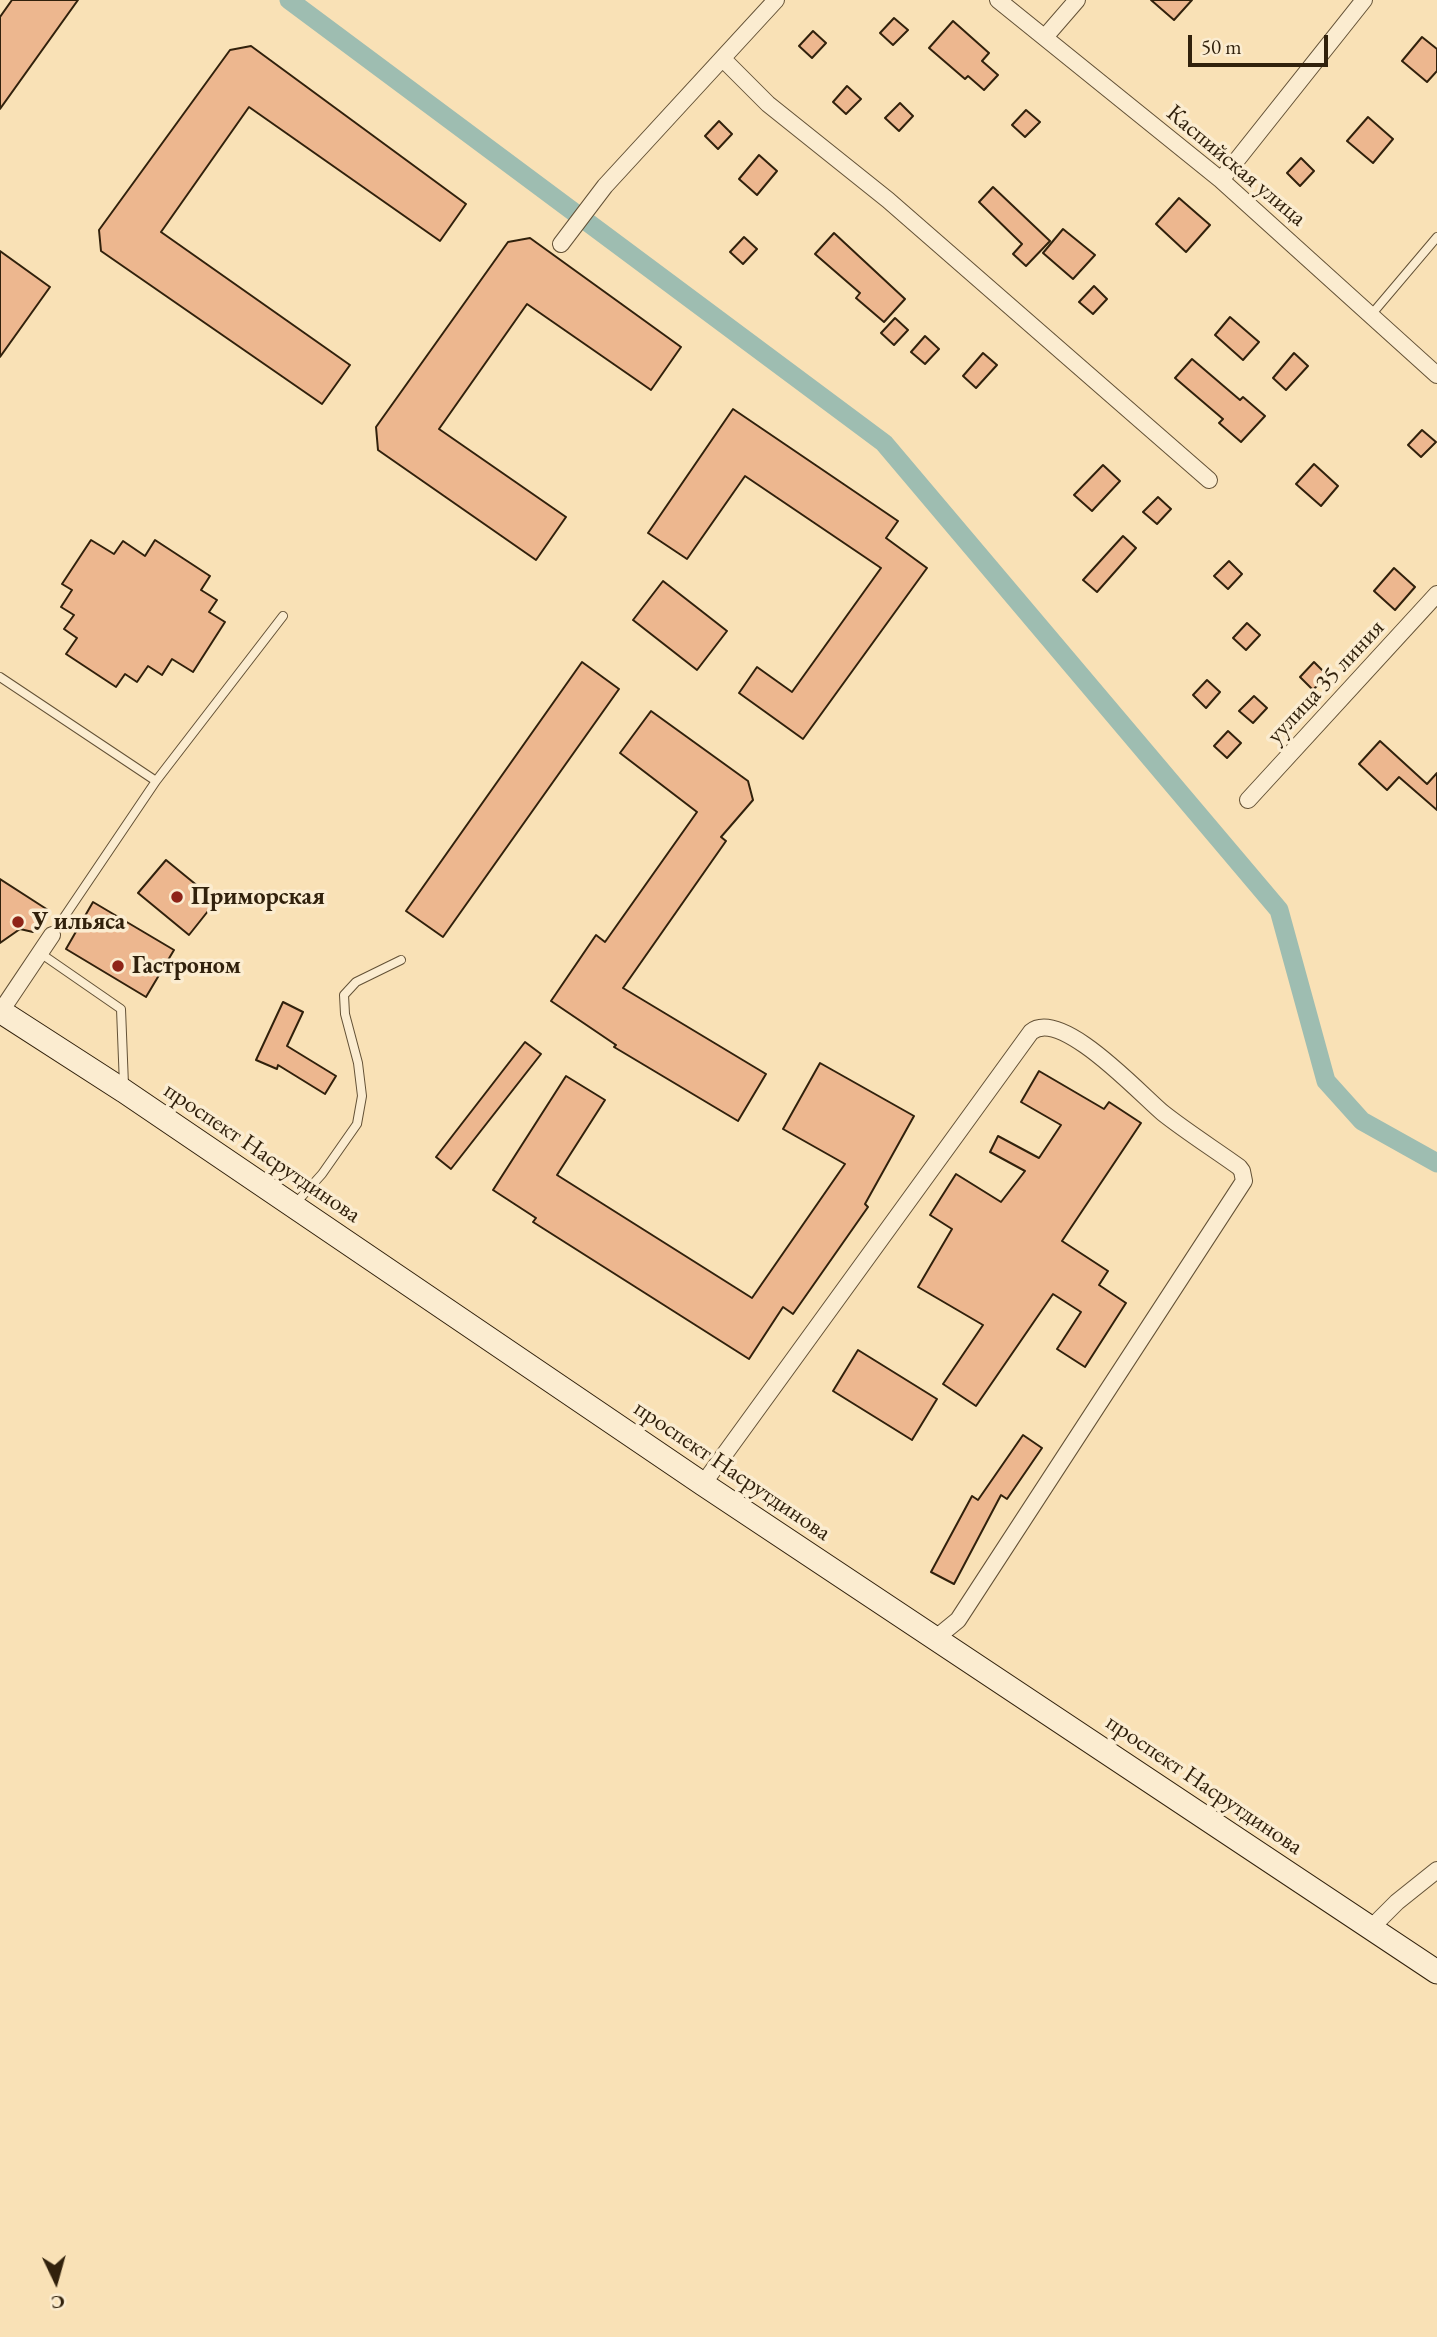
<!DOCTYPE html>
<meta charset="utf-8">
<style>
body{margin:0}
#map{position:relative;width:1437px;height:2337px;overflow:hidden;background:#f9e1b6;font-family:"EB Garamond",serif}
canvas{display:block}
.north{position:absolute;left:21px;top:2246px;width:70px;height:70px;-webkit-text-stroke:5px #fbecd0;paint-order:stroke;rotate:175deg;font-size:19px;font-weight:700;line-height:28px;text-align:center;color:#31210c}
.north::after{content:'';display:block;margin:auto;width:24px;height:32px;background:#31210c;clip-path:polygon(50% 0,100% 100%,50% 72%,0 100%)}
.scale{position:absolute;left:1188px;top:35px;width:140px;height:32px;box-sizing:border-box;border:4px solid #31210c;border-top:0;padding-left:9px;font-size:21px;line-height:24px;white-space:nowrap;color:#31210c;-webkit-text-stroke:5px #fbecd0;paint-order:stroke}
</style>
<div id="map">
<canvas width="1437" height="2337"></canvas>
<div class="north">С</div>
<div class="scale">50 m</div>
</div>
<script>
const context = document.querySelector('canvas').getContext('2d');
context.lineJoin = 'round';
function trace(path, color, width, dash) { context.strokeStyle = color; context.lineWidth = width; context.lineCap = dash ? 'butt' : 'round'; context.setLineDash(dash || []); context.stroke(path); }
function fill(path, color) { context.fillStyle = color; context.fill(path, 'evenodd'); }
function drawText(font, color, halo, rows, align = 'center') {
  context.font = font + ' "EB Garamond",serif'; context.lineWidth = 7; context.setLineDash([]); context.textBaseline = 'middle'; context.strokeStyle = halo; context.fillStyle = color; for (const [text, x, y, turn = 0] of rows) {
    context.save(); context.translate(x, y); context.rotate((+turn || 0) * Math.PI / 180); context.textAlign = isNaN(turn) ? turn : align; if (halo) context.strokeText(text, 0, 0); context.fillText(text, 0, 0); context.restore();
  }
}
trace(new Path2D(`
 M 289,0 L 884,443 L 1279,910 L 1326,1081 L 1362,1121 L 1437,1163`), '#9ebdb1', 19);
const building = new Path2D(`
 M 12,0 L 78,0 L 0,109 L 0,17 Z
 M 1151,0 L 1192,0 L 1174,20 Z
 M 894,18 L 908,30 L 893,45 L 880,33 Z
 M 953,21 L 989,53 L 982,61 L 998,75 L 984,90 L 968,76 L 965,79 L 929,48 Z
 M 813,31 L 826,43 L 812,58 L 799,46 Z
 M 1422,37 L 1437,49 L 1437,71 L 1427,82 L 1402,61 Z
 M 251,46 L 466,204 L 440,241 L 249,107 L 161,232 L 350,365 L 322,404 L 101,251 L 99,230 L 230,50 Z
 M 847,86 L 861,99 L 846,114 L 833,102 Z
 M 900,103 L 913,116 L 899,131 L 885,118 Z
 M 1026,110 L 1040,122 L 1025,137 L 1012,125 Z
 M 1368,117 L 1393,139 L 1373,163 L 1347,141 Z
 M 719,121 L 732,134 L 718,149 L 705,136 Z
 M 759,155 L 777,171 L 757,195 L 739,179 Z
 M 1301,158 L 1314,171 L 1300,186 L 1287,173 Z
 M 993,187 L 1050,241 L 1026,266 L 1013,254 L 1022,244 L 979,202 Z
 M 1179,198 L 1210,225 L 1186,252 L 1156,224 Z
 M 1063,229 L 1095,255 L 1073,279 L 1043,253 Z
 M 834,233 L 905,299 L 884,322 L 856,298 L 860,293 L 815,254 Z
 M 744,237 L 757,249 L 743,264 L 730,252 Z
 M 530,238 L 681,347 L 651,390 L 527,304 L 439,429 L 566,517 L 536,560 L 378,450 L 376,427 L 508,242 Z
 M 0,251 L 50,287 L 0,357 Z
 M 1094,286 L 1107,299 L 1093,314 L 1079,302 Z
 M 1230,317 L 1259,342 L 1243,360 L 1215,335 Z
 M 895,318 L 908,330 L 894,345 L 881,333 Z
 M 925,336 L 939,349 L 925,364 L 911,352 Z
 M 983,353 L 997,365 L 976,388 L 963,376 Z
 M 1294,353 L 1308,366 L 1286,390 L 1273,378 Z
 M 1192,359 L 1240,400 L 1243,397 L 1265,416 L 1241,442 L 1219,423 L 1223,419 L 1175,378 Z
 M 733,409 L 898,521 L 886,538 L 927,568 L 803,739 L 739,693 L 757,667 L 792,692 L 881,568 L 745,476 L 687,559 L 648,533 Z
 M 1422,430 L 1436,442 L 1421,457 L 1408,445 Z
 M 1314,464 L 1338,486 L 1321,506 L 1296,484 Z
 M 1103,465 L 1120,481 L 1092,511 L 1074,495 Z
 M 1158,497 L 1171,509 L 1157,524 L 1143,512 Z
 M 1123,536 L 1136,548 L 1097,592 L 1083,580 Z
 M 91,540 L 114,554 L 123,541 L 145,556 L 155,540 L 210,576 L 201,590 L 217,600 L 209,612 L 225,622 L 193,672 L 172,659 L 162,675 L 148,666 L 137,682 L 125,674 L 116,687 L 66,654 L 77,638 L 64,629 L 74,615 L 61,607 L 72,590 L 62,584 Z
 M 1229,561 L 1242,574 L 1228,589 L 1214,576 Z
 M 1394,568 L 1415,587 L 1395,610 L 1374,591 Z
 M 663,581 L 727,631 L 697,670 L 633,620 Z
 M 1247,623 L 1260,635 L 1246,650 L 1233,638 Z
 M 582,662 L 619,689 L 443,937 L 406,911 Z
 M 1314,662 L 1327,675 L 1313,690 L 1300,677 Z
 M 1207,680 L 1220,692 L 1206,708 L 1193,695 Z
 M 1254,696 L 1267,708 L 1253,723 L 1239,711 Z
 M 651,711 L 748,781 L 753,800 L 721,837 L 726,841 L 623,988 L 766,1074 L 738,1121 L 614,1047 L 616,1045 L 551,1001 L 596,935 L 605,942 L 697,812 L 620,753 Z
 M 1228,731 L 1241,743 L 1227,758 L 1214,746 Z
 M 1380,741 L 1427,784 L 1437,773 L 1437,810 L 1399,777 L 1387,790 L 1359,764 Z
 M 166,860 L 216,901 L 189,935 L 138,893 Z
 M 0,879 L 48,910 L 33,932 L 20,929 L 0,943 Z
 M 93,902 L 174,950 L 146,997 L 66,949 Z
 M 283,1002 L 303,1012 L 287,1046 L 336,1076 L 325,1094 L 278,1065 L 277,1069 L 256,1060 Z
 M 525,1042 L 541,1054 L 451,1169 L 436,1157 Z
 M 820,1063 L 914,1116 L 865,1204 L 868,1207 L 793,1314 L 783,1307 L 749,1359 L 533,1222 L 536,1218 L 493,1190 L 566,1076 L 605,1100 L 557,1175 L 752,1298 L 845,1164 L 783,1129 Z
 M 1039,1071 L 1104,1109 L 1109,1102 L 1141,1123 L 1062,1241 L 1108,1271 L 1099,1285 L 1126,1303 L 1085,1367 L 1057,1349 L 1081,1312 L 1053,1294 L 976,1406 L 943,1384 L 983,1325 L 918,1287 L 952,1229 L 930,1215 L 956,1174 L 1001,1202 L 1025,1171 L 990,1152 L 998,1136 L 1039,1158 L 1061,1125 L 1021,1102 Z
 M 858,1350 L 937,1399 L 912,1440 L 833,1391 Z
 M 1023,1435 L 1042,1448 L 1007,1499 L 1001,1495 L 954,1584 L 931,1572 L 972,1496 L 978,1500 Z`);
fill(building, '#edb78f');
trace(building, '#31210c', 2);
const service = new Path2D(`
 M 1371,315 L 1437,237
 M 0,677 L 156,781
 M 52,935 L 156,781 L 283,616
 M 40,953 L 121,1009 L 124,1085
 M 295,1204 L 322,1174 L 357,1124 L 362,1096 L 358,1063 L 345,1014 L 344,995 L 356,982 L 401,960`);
const minor = new Path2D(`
 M 998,0 L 1221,180 L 1437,375
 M 1045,37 L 1077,0
 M 723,59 L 768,104 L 888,200 L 1209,480
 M 1221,180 L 1364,0
 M 561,244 L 605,186 L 776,0
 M 1248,800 L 1437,594
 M 1,1011 L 52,935
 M 703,1484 L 1031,1032 C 1061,1007 1141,1095 1163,1113 C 1187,1132 1214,1149 1239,1167 L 1242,1171 L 1244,1181 L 958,1620 L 936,1638
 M 1371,1928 L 1397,1902 L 1437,1870`);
const secondary = new Path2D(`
 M 0,1011 L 124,1091 L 703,1484 L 1437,1972`);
trace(service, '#635136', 10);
trace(minor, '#635136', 18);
trace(secondary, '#31210c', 25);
trace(service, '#fbecd0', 8);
trace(minor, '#fbecd0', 16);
trace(secondary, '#fbecd0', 23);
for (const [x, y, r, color] of [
 [177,897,7,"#8f2418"],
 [18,922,7,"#8f2418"],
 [118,966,7,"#8f2418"]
]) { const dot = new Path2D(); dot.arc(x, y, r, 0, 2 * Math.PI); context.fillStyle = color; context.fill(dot); trace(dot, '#fbecd0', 2.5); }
drawText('24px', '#31210c', '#fbecd0', [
 ["Каспийская улица",1236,166,40],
 ["уулица 35 линия",1326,682,-47],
 ["проспект Насрутдинова",262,1153,34],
 ["проспект Насрутдинова",732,1471,34],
 ["проспект Насрутдинова",1204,1785,34]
]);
drawText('bold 24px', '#31210c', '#fbecd0', [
 ["Приморская",191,897],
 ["У ильяса",32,922],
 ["Гастроном",132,966]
], 'left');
</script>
